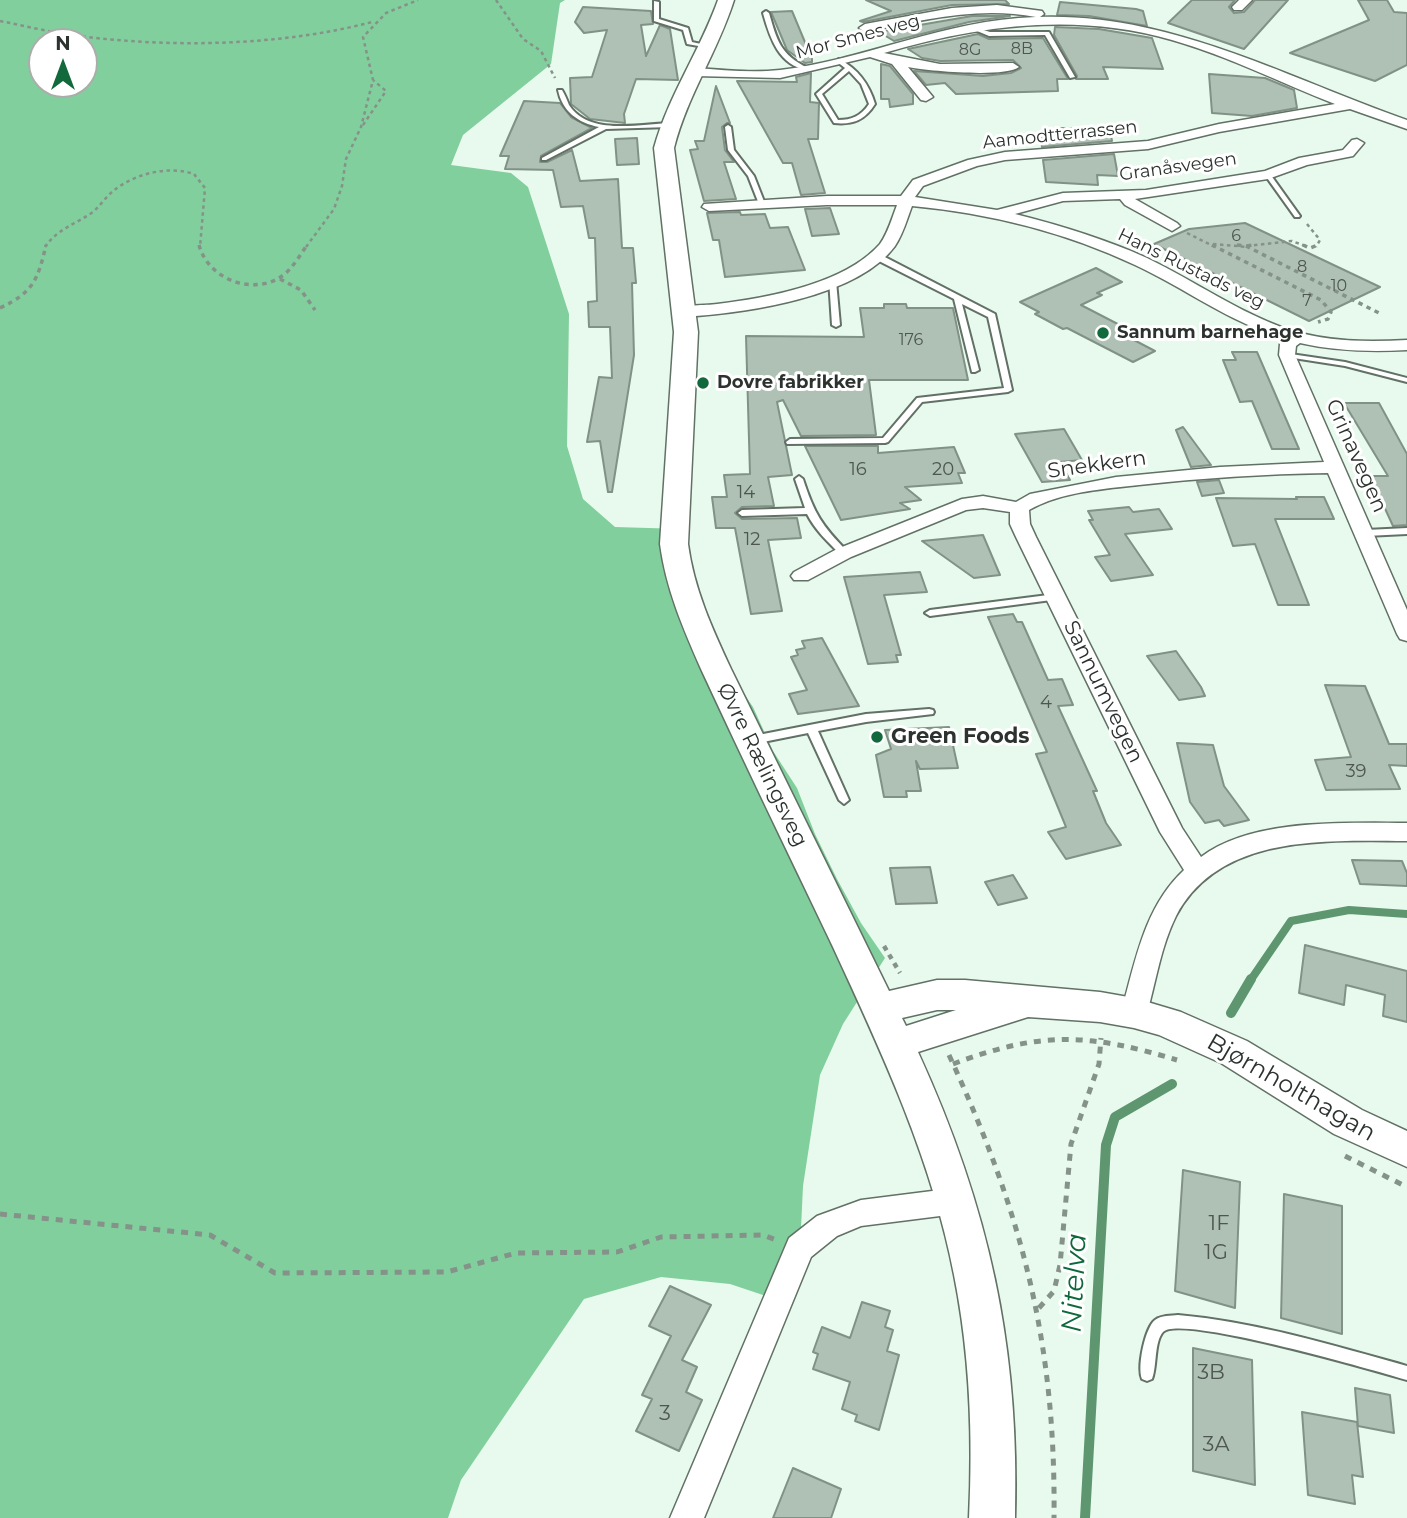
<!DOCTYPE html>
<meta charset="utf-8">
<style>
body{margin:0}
#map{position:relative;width:1407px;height:1518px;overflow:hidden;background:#e8faed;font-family:Montserrat,sans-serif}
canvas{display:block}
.north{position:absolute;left:28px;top:28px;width:70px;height:70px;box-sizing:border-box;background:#fff;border:2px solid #abadab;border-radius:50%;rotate:0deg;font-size:19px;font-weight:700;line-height:28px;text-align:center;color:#2c332e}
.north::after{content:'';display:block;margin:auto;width:24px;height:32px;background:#12693c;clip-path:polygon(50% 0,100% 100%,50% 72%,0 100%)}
</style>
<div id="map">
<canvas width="1407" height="1518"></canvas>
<div class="north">N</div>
</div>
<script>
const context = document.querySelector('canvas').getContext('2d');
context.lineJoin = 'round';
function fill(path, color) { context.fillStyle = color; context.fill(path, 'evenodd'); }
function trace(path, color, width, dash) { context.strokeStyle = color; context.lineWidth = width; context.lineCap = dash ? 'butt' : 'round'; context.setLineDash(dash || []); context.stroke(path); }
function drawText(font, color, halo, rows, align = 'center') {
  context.font = font + ' Montserrat,sans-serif'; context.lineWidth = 6; context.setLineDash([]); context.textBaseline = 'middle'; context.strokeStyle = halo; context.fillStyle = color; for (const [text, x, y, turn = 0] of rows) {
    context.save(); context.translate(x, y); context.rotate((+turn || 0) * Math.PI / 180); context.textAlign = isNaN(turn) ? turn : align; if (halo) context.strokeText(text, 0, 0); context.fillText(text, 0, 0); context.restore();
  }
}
fill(new Path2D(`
 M 0,0 L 565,0 L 560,3 L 551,64 L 463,135 L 451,165 L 511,173 L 528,187 L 569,314 L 567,446 L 583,499 L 615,527 L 682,529 L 706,638 L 753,707 L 773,751 L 797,788 L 815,834 L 837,879 L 861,923 L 885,958 L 843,1024 L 820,1075 L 803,1186 L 799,1271 L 778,1300 L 730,1284 L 661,1277 L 584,1299 L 461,1480 L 448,1518 L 0,1518 ZM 42,42 L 84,42 L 84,84 L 42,84 Z`), '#81cf9c');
trace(new Path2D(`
 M 1250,981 L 1291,921 L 1349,910 L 1407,914`), '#5e9670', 8);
trace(new Path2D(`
 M 1231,1013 L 1251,979
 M 1085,1518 L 1106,1145 L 1115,1117 L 1172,1084`), '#5e9670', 10);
const building = new Path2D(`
 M 866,0 L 1005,0 L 1009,4 L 952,5 L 863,22 L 860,21 L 891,11 Z
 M 1192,0 L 1235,0 L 1229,7 L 1234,13 L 1244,12 L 1255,0 L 1288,0 L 1244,49 L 1168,23 Z
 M 1358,0 L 1387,0 L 1394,12 L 1407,13 L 1407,65 L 1375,81 L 1290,53 L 1369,20 Z
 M 1060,2 L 1136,9 L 1143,11 L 1147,26 L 1089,16 L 1057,15 Z
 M 583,7 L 651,11 L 653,24 L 641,25 L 646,56 L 660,25 L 670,29 L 678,80 L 636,79 L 624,114 L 625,123 L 590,119 L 571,104 L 570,78 L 592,77 L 607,30 L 584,33 L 575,22 Z
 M 792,11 L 812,59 L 812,62 L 805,63 L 787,50 L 771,12 Z
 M 972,16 L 1010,16 L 969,22 L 894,41 L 879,32 Z
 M 1055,27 L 1099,29 L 1152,38 L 1163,69 L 1103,67 L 1108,79 L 1076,79 L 1077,76 L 1054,35 Z
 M 978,34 L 989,39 L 1043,38 L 1068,79 L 1057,79 L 1058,91 L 956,94 L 945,83 L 926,85 L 914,71 L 983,76 L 1011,73 L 1021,68 L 1013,60 L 940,61 L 922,58 L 908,49 Z
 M 881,64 L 890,66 L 913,94 L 913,104 L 890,107 L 889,99 L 881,99 Z
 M 811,73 L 810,102 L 819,103 L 818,139 L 808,139 L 825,193 L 801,195 L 792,163 L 783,163 L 737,81 L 797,82 L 796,77 Z
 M 1209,74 L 1265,78 L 1294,90 L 1297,108 L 1252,116 L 1212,113 Z
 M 716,86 L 730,123 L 727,123 L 722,127 L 725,150 L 734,162 L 724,162 L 736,199 L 704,201 L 690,150 L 698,149 L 695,141 L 704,141 Z
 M 524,101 L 560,103 L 571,117 L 592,128 L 541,156 L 540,162 L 547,162 L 572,150 L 580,181 L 618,179 L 622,248 L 633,248 L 636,283 L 632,283 L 634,355 L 612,492 L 608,492 L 600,441 L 587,442 L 599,377 L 612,378 L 610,327 L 589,327 L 588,302 L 597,301 L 595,238 L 589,238 L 583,206 L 561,207 L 553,170 L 505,169 L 509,156 L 500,156 Z
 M 1061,128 L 1110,130 L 1112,141 L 1042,147 L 1040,134 L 1062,135 Z
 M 637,138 L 639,164 L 617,165 L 615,139 Z
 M 1114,154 L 1118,176 L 1097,175 L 1098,185 L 1046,182 L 1043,160 Z
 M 830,208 L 839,234 L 812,236 L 805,209 Z
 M 740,212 L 741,215 L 765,214 L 770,228 L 788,227 L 805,270 L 725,277 L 719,240 L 713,240 L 707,213 Z
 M 1245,223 L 1380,287 L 1309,321 L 1154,244 L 1189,229 Z
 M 1096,268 L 1122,282 L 1097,293 L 1102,295 L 1081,305 L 1139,335 L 1132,339 L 1155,351 L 1133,362 L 1067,328 L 1063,329 L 1035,314 L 1039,312 L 1020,302 Z
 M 884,304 L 906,304 L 907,308 L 953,308 L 968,380 L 869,380 L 876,435 L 801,436 L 783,400 L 777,402 L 792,475 L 768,477 L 774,506 L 742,507 L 735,513 L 742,519 L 797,518 L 801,538 L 768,540 L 782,611 L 751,614 L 735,528 L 716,528 L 712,497 L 727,497 L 724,475 L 750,474 L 746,336 L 864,337 L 860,308 L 884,308 Z
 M 1232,352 L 1257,352 L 1299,449 L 1272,449 L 1252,401 L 1240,402 L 1223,360 L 1236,360 Z
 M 1344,403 L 1379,403 L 1407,454 L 1407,525 L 1393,526 L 1370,476 L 1388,476 Z
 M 1183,427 L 1211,465 L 1191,467 L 1176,430 Z
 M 1064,429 L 1082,460 L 1060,462 L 1070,480 L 1042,482 L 1015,434 Z
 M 805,446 L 878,446 L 878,453 L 954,447 L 965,473 L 958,473 L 962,483 L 905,487 L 921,500 L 900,503 L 910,509 L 841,520 Z
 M 1219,480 L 1224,493 L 1202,496 L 1197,482 Z
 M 1296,497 L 1324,497 L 1334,519 L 1275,519 L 1309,605 L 1278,605 L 1255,544 L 1233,546 L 1216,498 L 1297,499 Z
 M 1129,507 L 1133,512 L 1159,509 L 1172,529 L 1125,534 L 1153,575 L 1111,581 L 1095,557 L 1110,555 L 1089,520 L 1093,520 L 1088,511 Z
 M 983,535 L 1000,575 L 974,578 L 922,541 Z
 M 920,572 L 927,592 L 884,595 L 901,655 L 896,655 L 898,662 L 868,664 L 844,577 Z
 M 1013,614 L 1017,622 L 1022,622 L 1048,680 L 1062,679 L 1073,705 L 1058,706 L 1097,791 L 1093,791 L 1106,823 L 1121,845 L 1066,859 L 1048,832 L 1066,827 L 1036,754 L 1047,752 L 988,617 Z
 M 822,638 L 859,706 L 798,714 L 789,694 L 807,690 L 791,657 L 798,655 L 796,650 L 805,648 L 802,641 Z
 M 1176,651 L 1201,687 L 1205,696 L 1179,700 L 1147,656 Z
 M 1325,685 L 1365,686 L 1389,744 L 1407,744 L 1407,766 L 1389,765 L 1400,789 L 1326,790 L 1315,760 L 1351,757 Z
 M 949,727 L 958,768 L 920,769 L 916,761 L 921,791 L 906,791 L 907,797 L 884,797 L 876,755 L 891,749 L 885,730 Z
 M 1177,743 L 1213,745 L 1224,786 L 1249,820 L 1224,826 L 1219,820 L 1205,823 L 1190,802 Z
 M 1352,860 L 1402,861 L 1407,873 L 1407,886 L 1360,884 Z
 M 930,867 L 937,903 L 896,904 L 890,868 Z
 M 1013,875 L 1027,898 L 998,905 L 985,882 Z
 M 1305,945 L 1407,971 L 1407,1022 L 1383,1016 L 1385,995 L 1346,985 L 1344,1005 L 1299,993 Z
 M 1183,1170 L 1240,1182 L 1235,1308 L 1175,1291 Z
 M 1284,1194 L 1342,1206 L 1342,1334 L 1281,1318 Z
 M 670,1286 L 711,1305 L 682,1360 L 697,1367 L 686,1392 L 702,1400 L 679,1451 L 636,1431 L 652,1399 L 642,1395 L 671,1336 L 649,1326 Z
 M 862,1302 L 890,1311 L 885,1327 L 893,1330 L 887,1351 L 899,1355 L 879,1430 L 855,1421 L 857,1415 L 842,1409 L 850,1382 L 813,1369 L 818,1354 L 813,1352 L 822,1327 L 850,1338 Z
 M 1193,1348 L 1252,1360 L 1255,1485 L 1193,1471 Z
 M 1355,1388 L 1390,1395 L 1394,1433 L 1358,1426 Z
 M 1302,1412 L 1357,1422 L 1363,1477 L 1352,1475 L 1355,1504 L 1308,1495 Z
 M 793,1468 L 841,1489 L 831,1518 L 773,1518 Z`);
fill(building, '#afc1b4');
trace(building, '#819185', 2);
const lane = new Path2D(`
 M 654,1 L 659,2 L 659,19 L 688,28 L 692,42 L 710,46 L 710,48 L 687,44 L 683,30 L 654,21 Z
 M 766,11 L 769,13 C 777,41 780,54 808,68 L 808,70 C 779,66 770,38 763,13 Z
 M 970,26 L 990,32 L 1049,32 L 1075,77 L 1070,78 L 1045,35 L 989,36 L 970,28 Z
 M 839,59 C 858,69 869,84 875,104 C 865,120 853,125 834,123 L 816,94 L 845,68 L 836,61 ZM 849,71 L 861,84 L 869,104 C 861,116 852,120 838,120 L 822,94 Z
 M 558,90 L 562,90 C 565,95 567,100 569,105 C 589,136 640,124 670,123 L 673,125 L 670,127 L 606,129 L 546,160 L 542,160 L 542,158 L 599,127 C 578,123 562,111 558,90 Z
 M 728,125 L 731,127 L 734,150 L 754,176 L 765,204 L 764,205 L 759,204 L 748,176 L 728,150 L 725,127 Z
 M 1266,174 L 1270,174 L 1300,216 L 1299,217 L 1295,217 L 1265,175 Z
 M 873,254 L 879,254 L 995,314 L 1012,390 L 1008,392 L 922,402 L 888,442 L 885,443 L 787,444 L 786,442 L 790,439 L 883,438 L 917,398 L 1004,388 L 988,317 L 962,304 L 979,370 L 975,372 L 972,372 L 954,299 L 873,258 Z
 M 829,279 L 836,281 L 840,325 L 836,327 L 832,325 Z
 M 1284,353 L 1345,362 L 1407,378 L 1407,382 L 1345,366 L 1287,357 L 1284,357 Z
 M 799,476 L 803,479 C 814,513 822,526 847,551 L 849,553 L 847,555 L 841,555 C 828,542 815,530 807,514 L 742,516 L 738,513 L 742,510 L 805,508 L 795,479 Z
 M 1407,528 L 1407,534 L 1366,536 L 1361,533 L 1366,530 Z
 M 1056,594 L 1059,595 L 1061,597 L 1059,599 L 930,616 L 925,613 L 930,610 Z
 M 929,709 L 933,710 L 934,712 L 933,714 L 866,722 L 818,731 L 849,800 L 844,804 L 839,800 L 808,733 L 753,744 L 748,740 L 753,736 L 866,714 Z
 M 1178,1315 C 1256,1322 1332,1345 1407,1366 L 1407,1380 C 1376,1371 1180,1314 1163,1332 C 1154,1342 1157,1367 1152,1379 L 1147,1381 L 1142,1379 C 1137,1367 1145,1328 1155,1320 C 1161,1315 1171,1316 1178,1315 Z`);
const street = new Path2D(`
 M 1239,0 L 1252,0 L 1242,10 L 1234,10 L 1232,7 Z
 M 997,5 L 1042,11 L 1044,14 L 1040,17 C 1171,13 1287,78 1407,120 L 1407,129 L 1350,109 L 1219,132 L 1148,149 L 1005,160 L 977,166 L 923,186 L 915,197 L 997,210 L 1063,193 L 1146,190 L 1265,171 L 1299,158 L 1343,150 L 1352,140 L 1357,139 L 1364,143 L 1353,156 L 1307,165 L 1268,179 L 1135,199 L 1177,223 L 1180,226 L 1172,231 L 1125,205 L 1120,199 L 1063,201 L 1015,214 C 1059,225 1105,239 1147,258 C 1195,281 1239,313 1290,330 C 1328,342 1368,342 1407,340 L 1407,350 C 1370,352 1335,351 1300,343 L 1296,346 L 1295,355 L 1407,610 L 1407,641 L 1400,639 L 1397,634 L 1328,473 C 1265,474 1202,478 1139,485 C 1102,489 1061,492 1029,510 L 1030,524 L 1036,537 L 1182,828 L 1201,857 C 1253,818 1345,823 1407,823 L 1407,841 C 1327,841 1220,833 1176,916 C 1161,946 1156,981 1147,1013 L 1143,1021 L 1134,1024 L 1125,1021 L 1121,1013 C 1135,963 1144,907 1184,870 L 1160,832 L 1016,537 L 1010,524 L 1010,512 L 983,508 L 966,510 L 851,557 L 808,580 L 794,580 L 791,576 L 794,572 L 837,549 L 962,499 L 983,496 L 1016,502 L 1030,494 L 1116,477 L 1220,467 L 1324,462 L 1279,355 L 1280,344 L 1284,338 C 1230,323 1185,288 1135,265 C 1065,232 988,213 912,206 C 907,219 903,234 895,246 C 857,298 744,313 684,317 L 676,312 C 684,303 705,306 717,304 C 767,298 845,284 880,244 C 888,233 892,218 897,205 L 827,205 L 709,211 L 702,207 L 704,204 L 827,196 L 901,196 L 913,180 L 968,160 L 1005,152 L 1148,141 L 1219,124 L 1335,104 C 1281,83 1228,56 1172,40 C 1076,12 978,25 884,53 L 940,64 L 1013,63 L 1019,67 C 1005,78 928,71 908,67 L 933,97 L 926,101 L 921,100 L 892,64 L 870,57 L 780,78 L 695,76 L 689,72 L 695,68 C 723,70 752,73 780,70 C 869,59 943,20 1036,17 C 979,6 921,20 865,32 L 859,28 L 865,24 L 952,8 Z
 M 956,1188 L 966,1192 L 971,1201 L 966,1210 L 956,1214 L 861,1226 L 837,1236 L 811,1257 L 704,1518 L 670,1518 L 789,1238 L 817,1216 L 861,1200 Z`);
const secondary = new Path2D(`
 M 718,0 L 734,0 C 718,51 687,96 674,148 L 698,332 L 688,544 C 694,589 712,628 731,669 L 889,991 L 937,980 L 965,980 L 1100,992 L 1134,998 L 1181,1012 L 1247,1041 L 1362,1110 L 1407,1131 L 1407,1167 L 1334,1134 L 1221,1063 L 1159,1035 L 1134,1028 L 1100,1022 L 1028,1017 L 918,1052 C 989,1207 1020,1348 1015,1518 L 969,1518 C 973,1436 970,1355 954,1275 C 932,1160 882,1053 833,947 C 789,855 744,762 701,669 C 683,628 666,589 660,544 L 674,332 L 654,148 C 668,96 700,51 718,0 ZM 937,1010 L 956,1010 L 906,1026 L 902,1018 Z`);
trace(lane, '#617165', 4);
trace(street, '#617165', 3);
trace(secondary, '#617165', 3);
trace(new Path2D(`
 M 496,0 L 523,39 L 541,51 L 555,78
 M 0,21 C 26,26 53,33 79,36 C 172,48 281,46 372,22
 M 363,125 L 386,91 L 373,80
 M 1307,224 L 1320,240 L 1316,247
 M 1187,233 L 1215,247
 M 1213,244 L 1248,247
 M 1247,246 L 1292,241 L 1308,247
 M 45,247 C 57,229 76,224 93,212 C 100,206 105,198 112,192 C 133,174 168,165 194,174 L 205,188 L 200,247
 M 306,247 L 334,209 L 342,186 L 346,159 L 361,127 L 373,80 L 363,37 L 386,13 L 418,0`), '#859289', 2.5, [3.5, 3.5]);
trace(new Path2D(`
 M 199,245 C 209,282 259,298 287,272 C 295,264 301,254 307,245
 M 1212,245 L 1321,300 L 1331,312 L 1328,319 L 1318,322
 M 1237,245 L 1246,246 L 1379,313
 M 1303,245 L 1310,248 L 1318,245
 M 1247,246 L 1252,245
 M 280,279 L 301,290 L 315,310
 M 0,308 C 34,292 38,279 46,245`), '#859289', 3.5, [4.5, 4.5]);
trace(new Path2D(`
 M 884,946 L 900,973`), '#859289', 4.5, [5, 5]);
trace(new Path2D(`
 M 949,1055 C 1022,1213 1056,1343 1054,1518
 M 953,1064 C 1041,1031 1088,1033 1177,1060
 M 1345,1156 L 1407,1187
 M 0,1214 L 210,1235 L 275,1273 L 447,1272 L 516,1253 L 617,1252 L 661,1237 L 763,1235 L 776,1240
 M 1039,1308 L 1054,1291 L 1060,1265 L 1071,1144 L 1099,1064 L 1101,1038`), '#859289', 5, [7, 7]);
fill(lane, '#fff');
fill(street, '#fff');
fill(secondary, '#fff');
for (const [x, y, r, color] of [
 [1103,333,7,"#12693c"],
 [703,383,7,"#12693c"],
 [877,737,7,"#12693c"]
]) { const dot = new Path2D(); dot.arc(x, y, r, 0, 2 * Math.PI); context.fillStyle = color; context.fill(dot); trace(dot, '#fff', 2.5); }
drawText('16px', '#4d5650', null, [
 ["8B",1022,49],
 ["8G",970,50],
 ["6",1236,236],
 ["8",1302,267],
 ["10",1339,286],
 ["7",1307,301],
 ["176",911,340]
]);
drawText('18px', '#2c332e', '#fff', [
 ["Mor Smes veg",858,37,-15],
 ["Aamodtterrassen",1060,135,-6],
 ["Granåsvegen",1178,167,-8],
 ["Hans Rustads veg",1191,269,26]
]);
drawText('bold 18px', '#2c332e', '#fff', [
 ["Sannum barnehage",1117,333],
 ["Dovre fabrikker",717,383]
], 'left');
drawText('18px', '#4d5650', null, [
 ["16",858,470],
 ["20",943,470],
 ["14",746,493],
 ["12",752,540],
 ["4",1046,703],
 ["39",1356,772]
]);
drawText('21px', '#2c332e', '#fff', [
 ["Grinavegen",1356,456,66],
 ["Snekkern",1097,465,-8],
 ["Sannumvegen",1103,692,64],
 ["Øvre Rælingsveg",762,765,64]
]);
drawText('bold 21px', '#2c332e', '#fff', [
 ["Green Foods",891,737]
], 'left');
drawText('21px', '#4d5650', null, [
 ["1F",1219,1224],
 ["1G",1216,1253],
 ["3B",1211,1373],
 ["3",665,1414],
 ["3A",1216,1445]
]);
drawText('24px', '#2c332e', '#fff', [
 ["Bjørnholthagan",1291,1088,30]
]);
drawText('italic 28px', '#0d683a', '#fff', [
 ["Nitelva",1075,1283,-87]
]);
</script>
